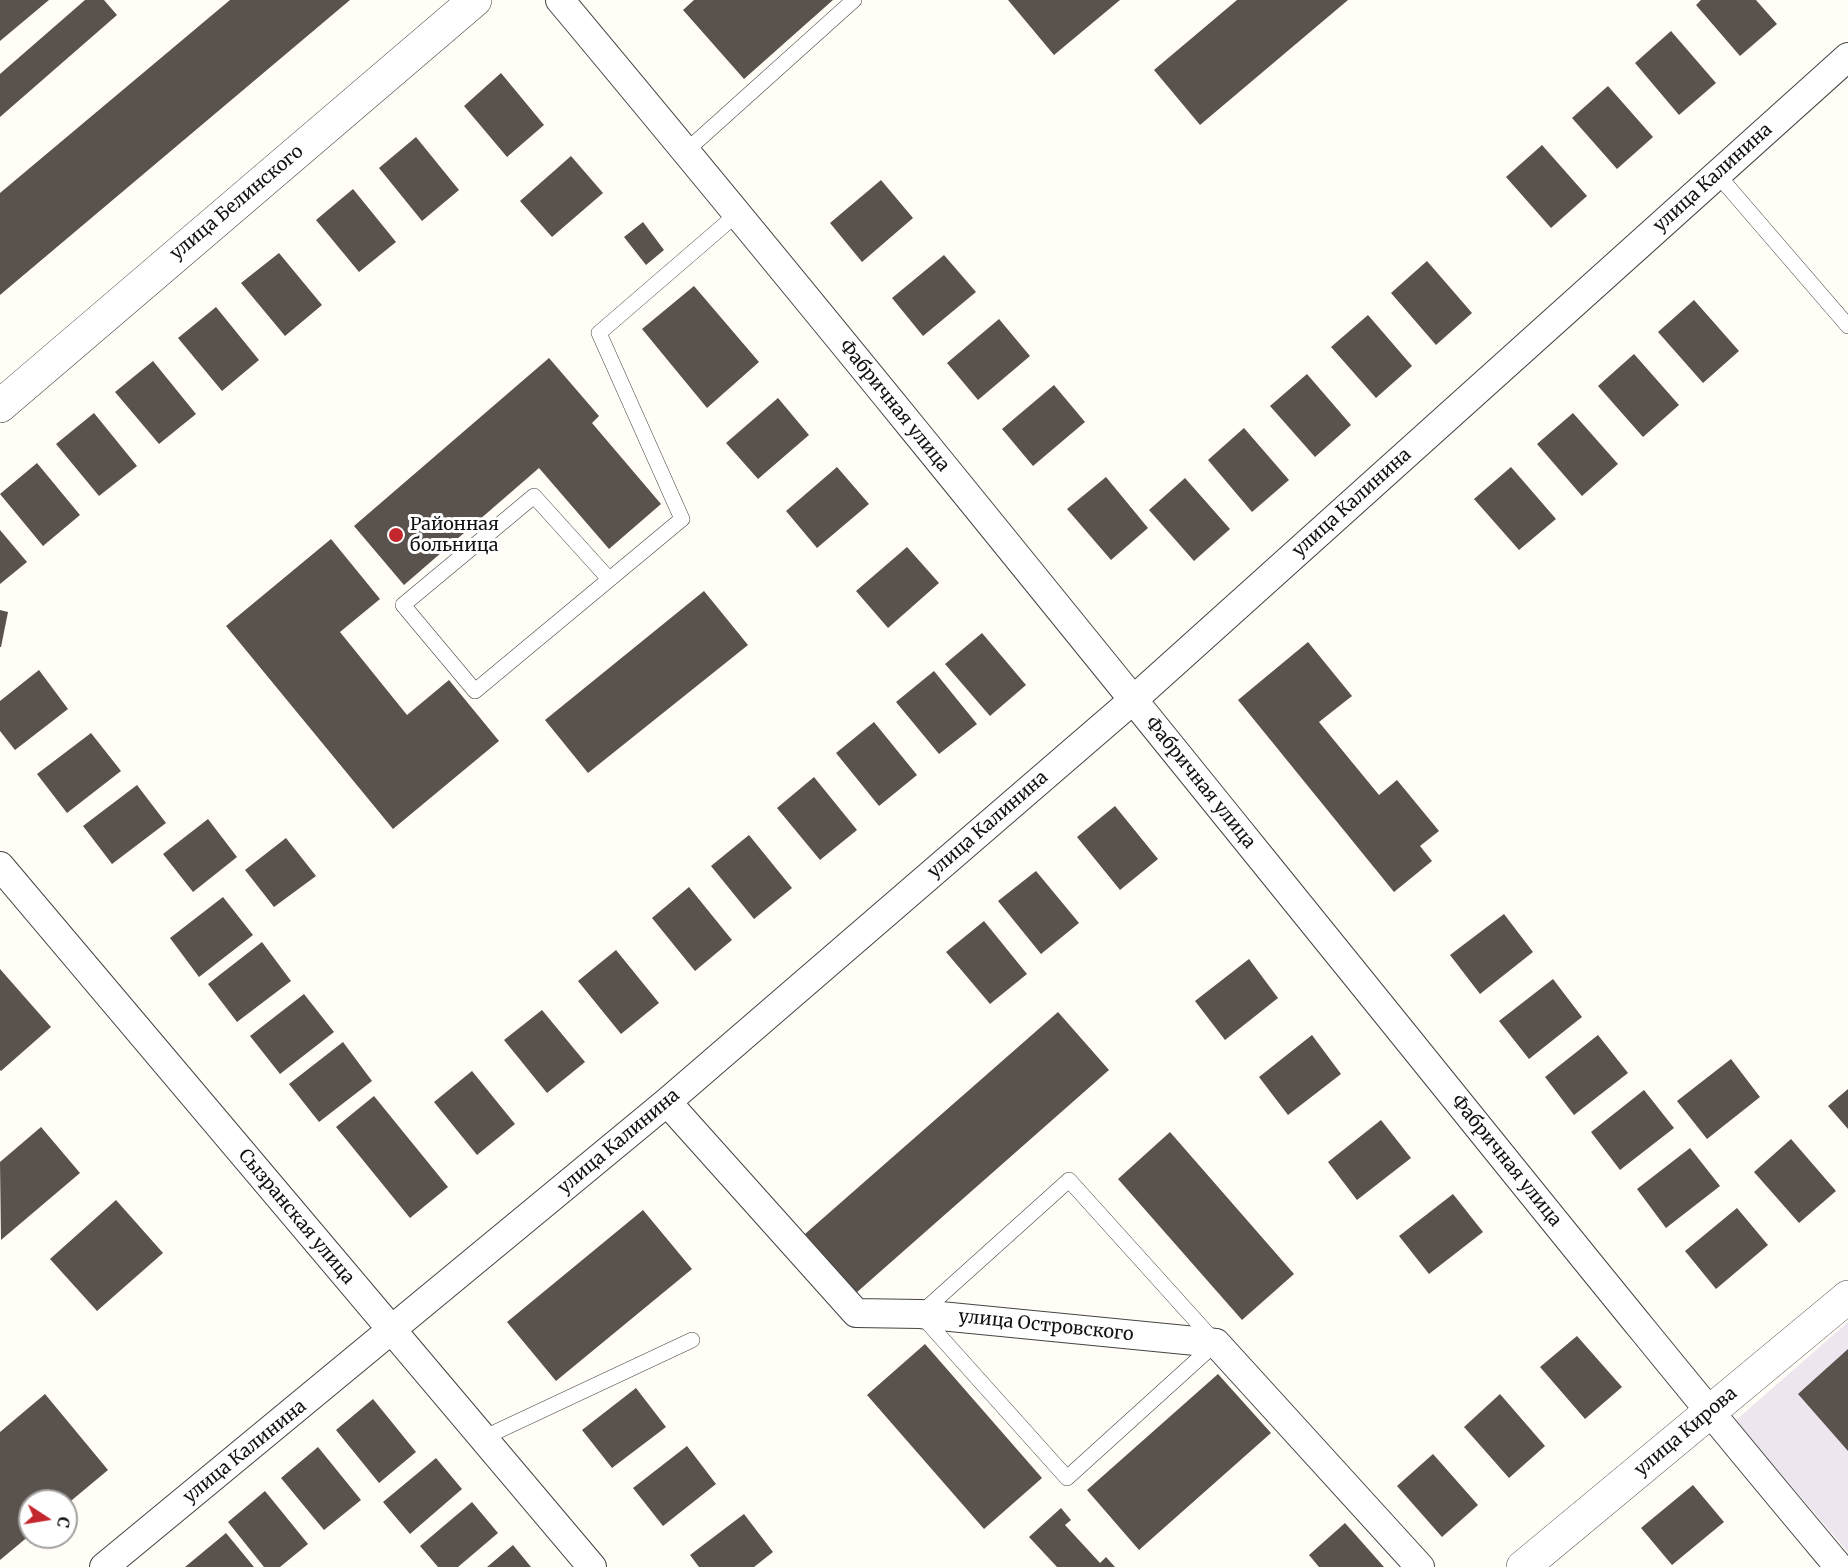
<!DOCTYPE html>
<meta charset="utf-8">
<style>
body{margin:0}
#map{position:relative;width:1848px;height:1567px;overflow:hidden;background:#fffdf5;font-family:Merriweather,serif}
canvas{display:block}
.north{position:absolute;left:18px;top:1489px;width:60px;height:60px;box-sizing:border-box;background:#fff;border:2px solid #a0a0a0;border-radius:50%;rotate:102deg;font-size:16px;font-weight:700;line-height:24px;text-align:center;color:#111}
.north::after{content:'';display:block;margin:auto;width:21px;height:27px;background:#c4262e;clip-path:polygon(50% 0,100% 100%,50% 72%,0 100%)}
</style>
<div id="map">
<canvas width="1848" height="1567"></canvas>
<div class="north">С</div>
</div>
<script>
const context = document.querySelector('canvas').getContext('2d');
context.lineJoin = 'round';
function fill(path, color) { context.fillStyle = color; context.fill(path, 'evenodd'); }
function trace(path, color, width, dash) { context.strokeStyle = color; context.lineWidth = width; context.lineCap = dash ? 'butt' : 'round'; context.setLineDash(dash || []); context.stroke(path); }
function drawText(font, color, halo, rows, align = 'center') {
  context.font = font + ' Merriweather,serif'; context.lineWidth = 6; context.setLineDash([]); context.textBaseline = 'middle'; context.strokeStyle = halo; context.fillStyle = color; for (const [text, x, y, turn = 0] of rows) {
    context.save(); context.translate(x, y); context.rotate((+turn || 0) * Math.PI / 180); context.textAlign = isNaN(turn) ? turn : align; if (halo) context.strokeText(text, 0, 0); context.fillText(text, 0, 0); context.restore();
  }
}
fill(new Path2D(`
 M 1848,1322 L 1848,1552 L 1735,1421 Z`), '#eee6ef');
fill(new Path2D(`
 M 0,0 L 49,0 L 0,41 Z
 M 85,0 L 104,0 L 117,15 L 0,117 L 0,74 Z
 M 230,0 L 350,0 L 0,295 L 0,193 Z
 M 694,0 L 833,0 L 744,79 L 683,10 Z
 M 1008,0 L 1120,0 L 1054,55 Z
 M 1237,0 L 1348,0 L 1200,125 L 1154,70 Z
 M 1701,0 L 1756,0 L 1777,24 L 1740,56 L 1696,5 Z
 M 1671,31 L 1716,83 L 1679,115 L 1635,63 Z
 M 501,73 L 544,125 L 507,157 L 464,106 Z
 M 1608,86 L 1653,137 L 1617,169 L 1572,118 Z
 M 416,137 L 459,190 L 422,221 L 379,168 Z
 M 1542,145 L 1587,196 L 1551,228 L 1506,177 Z
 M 571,156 L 603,193 L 552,237 L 520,201 Z
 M 881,180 L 913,218 L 862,262 L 830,223 Z
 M 353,189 L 396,242 L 359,272 L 316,220 Z
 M 643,222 L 664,250 L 646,265 L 624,237 Z
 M 279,253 L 322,305 L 285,336 L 241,283 Z
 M 944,255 L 976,292 L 923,336 L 892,298 Z
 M 1427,261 L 1472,313 L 1436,345 L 1391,293 Z
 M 694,286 L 759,362 L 707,408 L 642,329 Z
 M 1694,300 L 1739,351 L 1703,383 L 1658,332 Z
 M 216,307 L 259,360 L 222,391 L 178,338 Z
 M 1368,315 L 1412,366 L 1376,398 L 1331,347 Z
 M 999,319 L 1030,356 L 978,400 L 947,363 Z
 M 1634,354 L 1679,405 L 1643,437 L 1598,386 Z
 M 549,358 L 599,416 L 592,423 L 661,504 L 609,549 L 539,468 L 404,585 L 354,526 Z
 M 153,361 L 196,414 L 159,444 L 115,392 Z
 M 1307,374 L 1351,425 L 1315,457 L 1270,406 Z
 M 1054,385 L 1085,422 L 1033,466 L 1002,429 Z
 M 778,398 L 809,435 L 758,479 L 726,443 Z
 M 94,413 L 137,466 L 99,496 L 56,444 Z
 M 1573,413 L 1618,464 L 1582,496 L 1537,444 Z
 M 1244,428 L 1289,480 L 1252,512 L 1208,460 Z
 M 37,463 L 80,515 L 43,546 L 0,494 Z
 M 837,467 L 869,504 L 817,548 L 786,511 Z
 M 1511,467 L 1556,519 L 1519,550 L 1474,499 Z
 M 1106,477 L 1148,528 L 1111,560 L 1067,509 Z
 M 1185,478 L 1230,529 L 1194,561 L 1149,510 Z
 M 0,530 L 27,562 L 0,584 Z
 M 331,539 L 380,599 L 340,632 L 407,715 L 449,680 L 499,741 L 393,829 L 226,626 Z
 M 907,547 L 939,583 L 888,628 L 856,591 Z
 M 704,591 L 748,645 L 588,773 L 545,720 Z
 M 0,610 L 8,612 L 1,647 L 0,647 Z
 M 982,633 L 1026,685 L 990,716 L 945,664 Z
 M 1308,642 L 1352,696 L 1319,722 L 1379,795 L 1397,780 L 1439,831 L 1420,846 L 1432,861 L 1394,892 L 1238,700 Z
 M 39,670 L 68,709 L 15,750 L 0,731 L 0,701 Z
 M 934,671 L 977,724 L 939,754 L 896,702 Z
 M 874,722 L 917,775 L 879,806 L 836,753 Z
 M 91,733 L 121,771 L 67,813 L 37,774 Z
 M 814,777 L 857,830 L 820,860 L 777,808 Z
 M 137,785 L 166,823 L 112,864 L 83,826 Z
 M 1115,806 L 1158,859 L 1120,890 L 1077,837 Z
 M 208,819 L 237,857 L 193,892 L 163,854 Z
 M 749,835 L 792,888 L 754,919 L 711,866 Z
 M 286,838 L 316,876 L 274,907 L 245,870 Z
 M 1036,871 L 1079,923 L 1041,954 L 998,901 Z
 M 689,887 L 732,940 L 695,971 L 652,918 Z
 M 223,897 L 253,935 L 199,977 L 170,938 Z
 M 1504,914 L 1533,952 L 1480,994 L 1450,955 Z
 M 984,921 L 1027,974 L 990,1004 L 946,952 Z
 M 262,942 L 291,981 L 237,1022 L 208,984 Z
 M 616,950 L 659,1003 L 621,1034 L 578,981 Z
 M 1249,959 L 1278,998 L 1225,1040 L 1195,1001 Z
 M 0,969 L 51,1027 L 1,1071 L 0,1070 Z
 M 1553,979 L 1582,1017 L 1529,1059 L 1499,1021 Z
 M 304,994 L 334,1032 L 280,1074 L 250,1036 Z
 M 542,1010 L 585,1062 L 547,1093 L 504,1040 Z
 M 1058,1012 L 1109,1070 L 856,1293 L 805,1234 Z
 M 1312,1035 L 1341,1074 L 1288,1115 L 1259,1077 Z
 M 1598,1035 L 1628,1073 L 1574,1115 L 1545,1077 Z
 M 343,1042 L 372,1081 L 319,1122 L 289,1084 Z
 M 1731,1059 L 1760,1097 L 1707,1139 L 1677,1101 Z
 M 472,1071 L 515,1124 L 477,1155 L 434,1102 Z
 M 1848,1089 L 1848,1129 L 1828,1106 Z
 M 1644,1090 L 1674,1128 L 1620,1170 L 1591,1132 Z
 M 374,1096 L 448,1187 L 410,1218 L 336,1127 Z
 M 1381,1120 L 1411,1158 L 1357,1200 L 1328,1162 Z
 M 41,1127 L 80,1173 L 1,1240 L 0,1162 Z
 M 1170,1132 L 1294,1274 L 1242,1320 L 1118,1179 Z
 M 1791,1139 L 1836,1191 L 1799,1223 L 1754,1172 Z
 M 1690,1148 L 1720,1186 L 1666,1228 L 1637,1189 Z
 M 1453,1194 L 1483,1232 L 1429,1274 L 1399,1236 Z
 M 116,1200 L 163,1253 L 97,1311 L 50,1259 Z
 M 1737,1208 L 1768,1245 L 1716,1289 L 1685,1251 Z
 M 643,1210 L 692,1269 L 556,1381 L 507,1322 Z
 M 1577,1336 L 1622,1387 L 1585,1419 L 1540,1367 Z
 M 925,1344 L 1042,1478 L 984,1529 L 867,1395 Z
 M 1848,1349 L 1848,1451 L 1798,1394 Z
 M 1218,1374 L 1271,1433 L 1139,1550 L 1087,1490 Z
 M 636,1388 L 666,1427 L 612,1468 L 582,1430 Z
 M 45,1394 L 108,1470 L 66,1505 L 66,1501 L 30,1501 L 30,1535 L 0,1560 L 0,1432 Z
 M 1500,1394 L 1545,1446 L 1509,1478 L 1464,1427 Z
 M 373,1399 L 416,1452 L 379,1483 L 336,1430 Z
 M 687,1446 L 716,1484 L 663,1526 L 633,1488 Z
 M 318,1447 L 361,1500 L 324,1530 L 281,1478 Z
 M 1433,1454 L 1478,1505 L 1442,1537 L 1397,1486 Z
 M 436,1458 L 462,1489 L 410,1534 L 383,1502 Z
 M 1693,1485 L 1724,1522 L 1672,1565 L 1641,1528 Z
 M 265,1491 L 308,1544 L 280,1567 L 264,1567 L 228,1522 Z
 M 472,1502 L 498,1533 L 458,1567 L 438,1567 L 420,1546 Z
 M 1061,1508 L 1071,1520 L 1065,1525 L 1100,1563 L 1106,1557 L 1115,1567 L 1057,1567 L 1029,1537 Z
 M 744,1514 L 773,1552 L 754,1567 L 699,1567 L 690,1555 Z
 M 1345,1523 L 1384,1567 L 1319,1567 L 1309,1555 Z
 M 226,1533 L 254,1567 L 185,1567 Z
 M 513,1545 L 531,1567 L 487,1567 Z`), '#5a524d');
const service = new Path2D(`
 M 686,151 L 854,0
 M 1717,174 L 1848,326
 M 609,579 L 534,496 L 403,605 L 475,691 L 682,519 L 599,333 L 737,214
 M 1069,1180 L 1216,1343 L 1067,1478 L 920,1314 Z
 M 483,1438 L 692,1340`);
const minor = new Path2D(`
 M 560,0 C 823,315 1080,634 1338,953 C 1504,1158 1669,1365 1839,1567
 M 0,866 L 592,1567
 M 667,1102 L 856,1313 L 920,1314 L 1216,1343 L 1420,1567
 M 104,1567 L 667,1102 L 1133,700 L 1848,57`);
const tertiary = new Path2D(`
 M 0,406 L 475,0
 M 1523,1567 L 1848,1297`);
trace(service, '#444', 16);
trace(minor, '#444', 30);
trace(tertiary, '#444', 34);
trace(service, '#fff', 15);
trace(minor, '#fff', 28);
trace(tertiary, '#fff', 33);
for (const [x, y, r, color] of [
 [396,535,8,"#c4262e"]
]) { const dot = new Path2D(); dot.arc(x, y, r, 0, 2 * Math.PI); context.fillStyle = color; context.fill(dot); trace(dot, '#fff', 2); }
drawText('18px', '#111', '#fff', [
 ["улица Калинина",1713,178,-42],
 ["улица Белинского",237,203,-40],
 ["Фабричная улица",894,406,51],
 ["улица Калинина",1352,503,-42],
 ["Фабричная улица",1200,783,51],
 ["улица Калинина",988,825,-41],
 ["улица Калинина",619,1142,-40],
 ["Фабричная улица",1506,1161,51],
 ["Сызранская улица",296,1217,50],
 ["улица Островского",1046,1326,6],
 ["улица Кирова",1686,1432,-40],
 ["улица Калинина",245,1452,-39]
]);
drawText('18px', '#111', '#fff', [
 ["Районная",410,525],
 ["больница",410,546]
], 'left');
</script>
